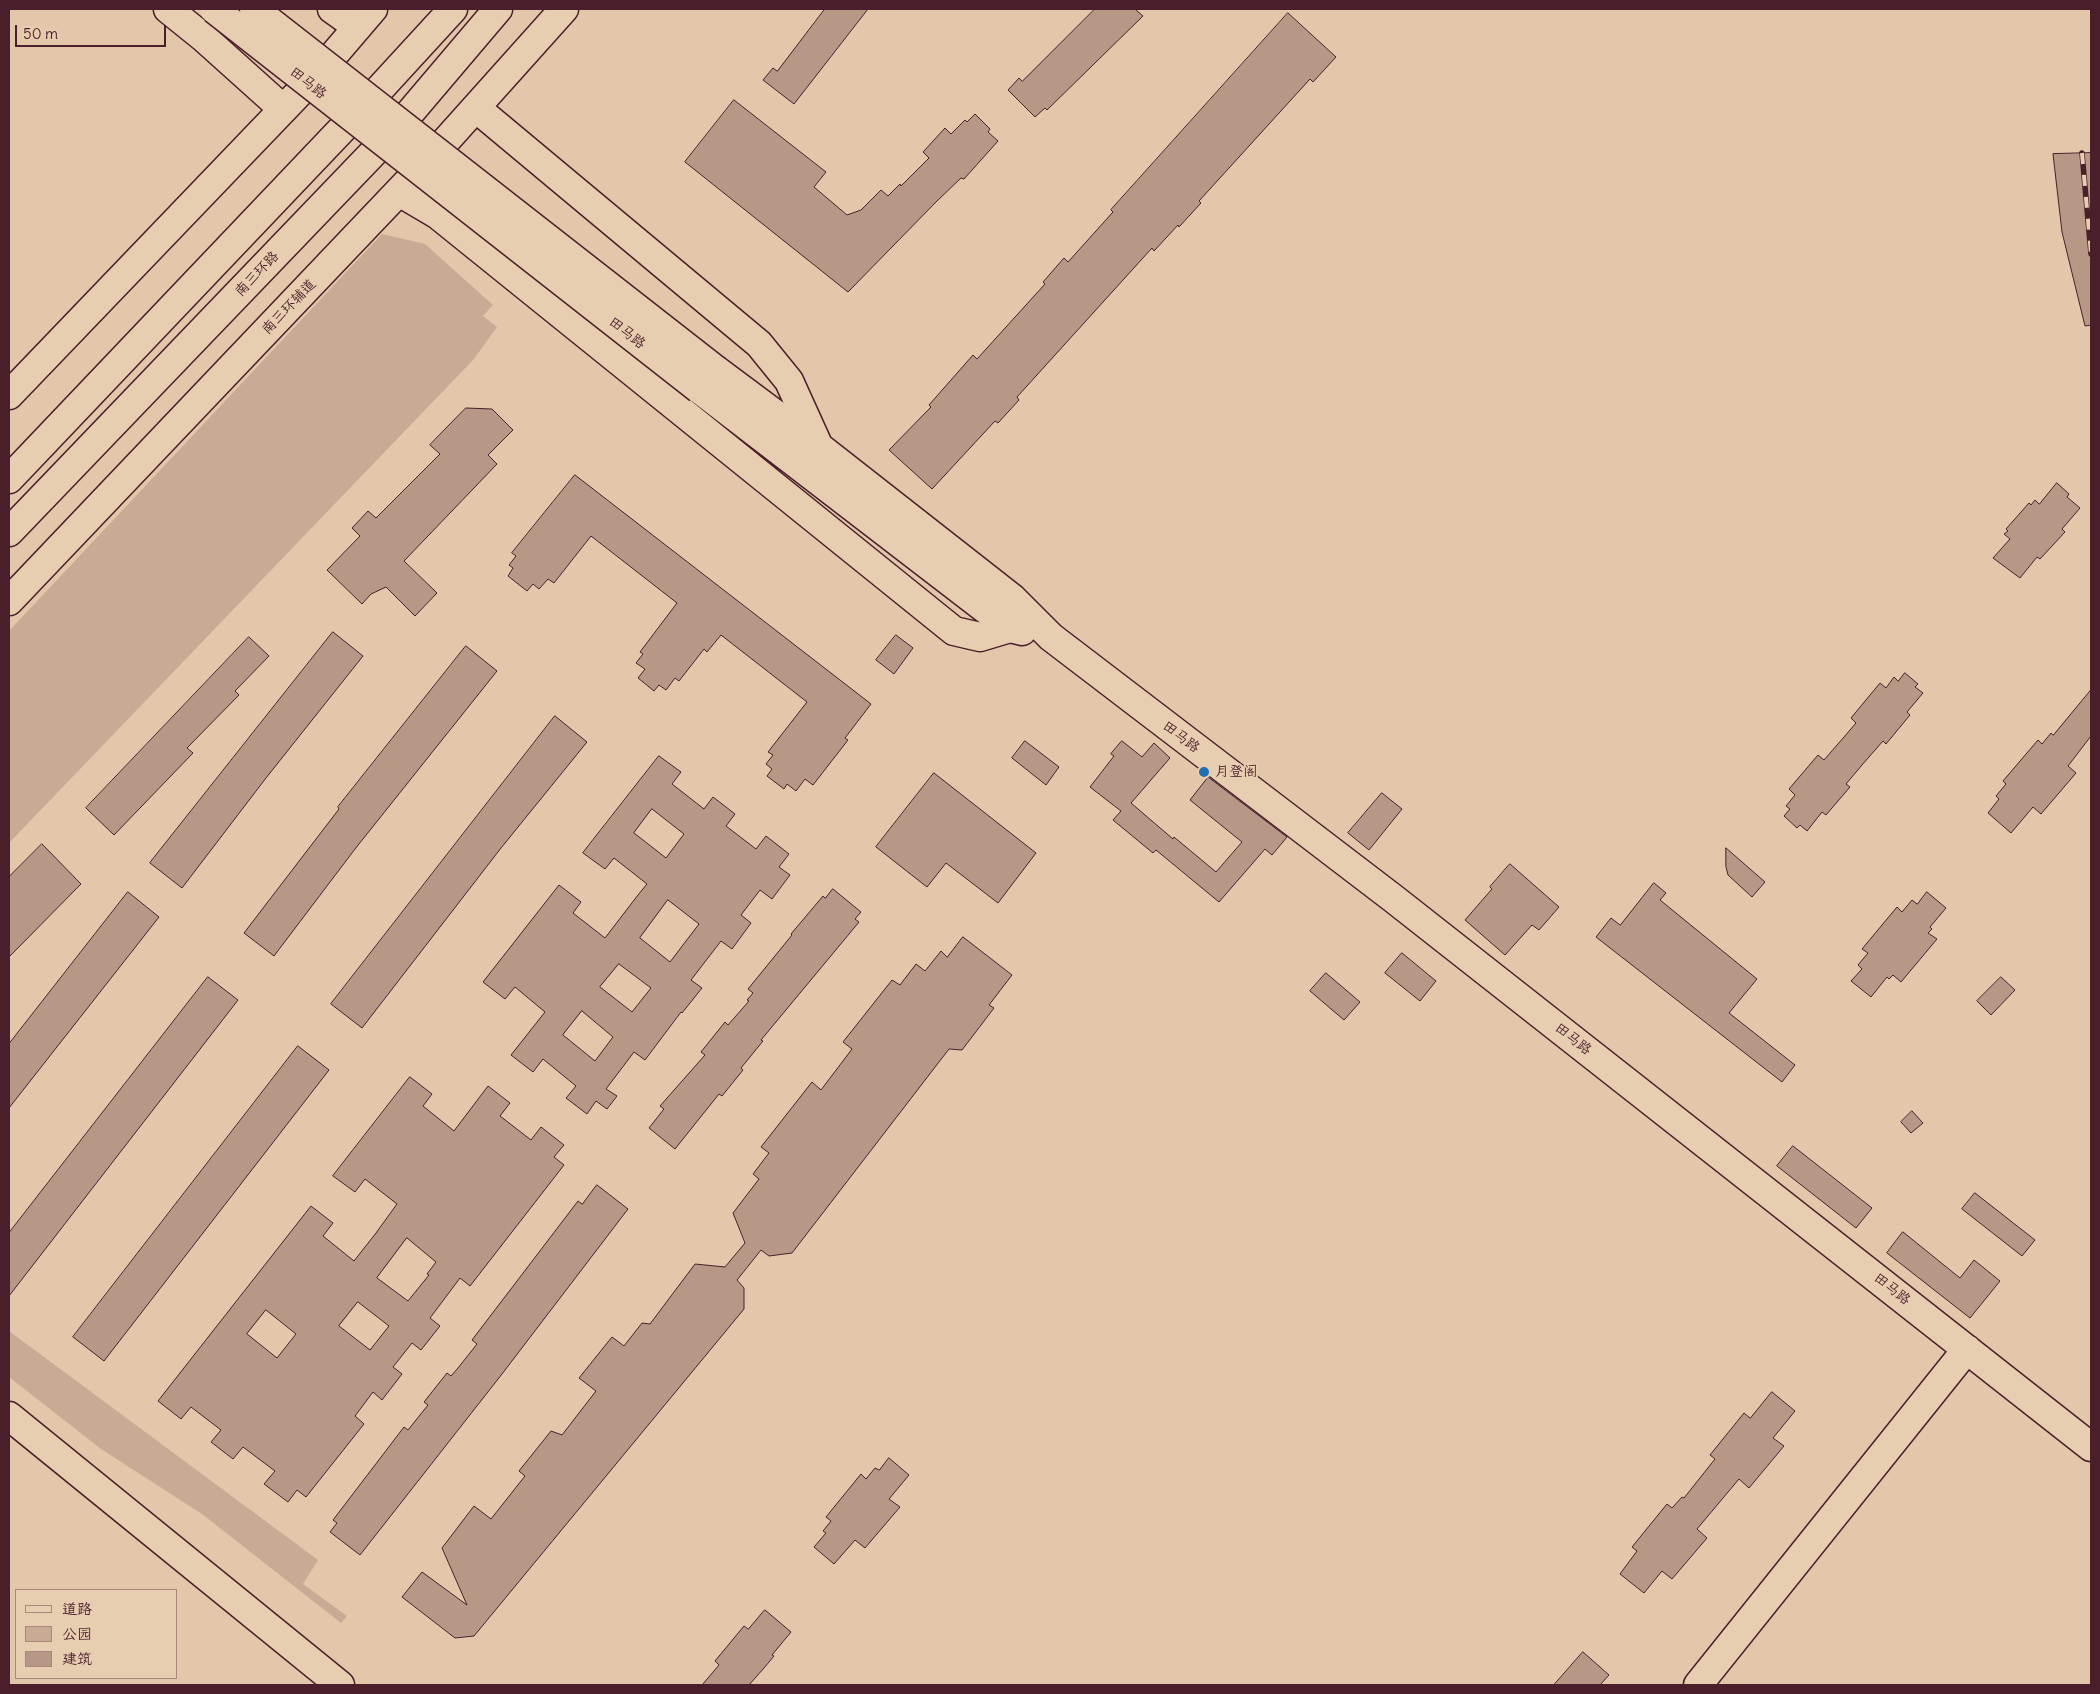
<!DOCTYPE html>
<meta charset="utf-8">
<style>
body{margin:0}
#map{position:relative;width:2100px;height:1694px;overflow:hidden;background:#e2c7ab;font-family:Delius,"LXGW WenKai TC",sans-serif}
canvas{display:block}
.frame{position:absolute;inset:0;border:10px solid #4a1f2b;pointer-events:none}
.legend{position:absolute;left:15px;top:1589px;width:162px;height:90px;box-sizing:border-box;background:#e8ceb0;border:1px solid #a9887b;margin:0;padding:6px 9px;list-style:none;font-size:15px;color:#4a1f2b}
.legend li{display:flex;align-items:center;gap:10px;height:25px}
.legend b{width:25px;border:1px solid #a9887b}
.scale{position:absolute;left:15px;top:25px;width:151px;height:22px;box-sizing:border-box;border:2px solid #4a1f2b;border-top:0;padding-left:6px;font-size:15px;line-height:18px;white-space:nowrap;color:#4a1f2b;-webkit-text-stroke:4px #e8ceb0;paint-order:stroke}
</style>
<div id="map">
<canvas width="2100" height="1694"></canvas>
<div class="frame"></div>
<ul class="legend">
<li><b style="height:6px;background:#e8ceb0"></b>道路</li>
<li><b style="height:14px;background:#c9ab95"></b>公园</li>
<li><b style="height:14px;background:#b79887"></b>建筑</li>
</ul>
<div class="scale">50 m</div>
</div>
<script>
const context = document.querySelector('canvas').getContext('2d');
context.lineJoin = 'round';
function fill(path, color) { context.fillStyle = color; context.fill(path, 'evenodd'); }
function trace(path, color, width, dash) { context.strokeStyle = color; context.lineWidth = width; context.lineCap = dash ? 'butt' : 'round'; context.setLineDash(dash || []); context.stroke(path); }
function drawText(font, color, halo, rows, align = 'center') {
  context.font = font + ' Delius,"LXGW WenKai TC",sans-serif'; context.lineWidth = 4; context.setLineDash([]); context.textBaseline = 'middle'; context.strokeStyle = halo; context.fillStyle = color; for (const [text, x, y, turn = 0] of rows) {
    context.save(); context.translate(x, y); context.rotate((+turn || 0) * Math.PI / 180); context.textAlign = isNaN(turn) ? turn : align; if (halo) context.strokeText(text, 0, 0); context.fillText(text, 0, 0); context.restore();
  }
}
fill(new Path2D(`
 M 382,234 L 425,244 L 493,305 L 483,316 L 497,327 L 474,359 L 9,843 L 9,631 Z
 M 9,1331 L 318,1560 L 303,1584 L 347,1616 L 341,1623 L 202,1514 L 101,1449 L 9,1377 Z`), '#c9ab95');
const building = new Path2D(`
 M 825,9 L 868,9 L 794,104 L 763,80 L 773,68 L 777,71 Z
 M 1095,9 L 1135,9 L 1143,16 L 1047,110 L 1045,108 L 1035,117 L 1008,90 L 1019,78 L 1022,81 Z
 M 1288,13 L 1336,57 L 1313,82 L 1310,79 L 1199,201 L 1201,203 L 1179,227 L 1178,225 L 1154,251 L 1152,248 L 1017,397 L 1019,400 L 998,423 L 995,421 L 932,489 L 889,450 L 931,407 L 929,405 L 973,355 L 977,359 L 1045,284 L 1043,282 L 1064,258 L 1068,262 L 1113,212 L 1111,210 Z
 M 734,100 L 826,172 L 814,187 L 847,215 L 861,210 L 881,190 L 888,196 L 900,184 L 901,186 L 929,158 L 923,152 L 945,128 L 951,134 L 965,120 L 967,122 L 975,114 L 990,129 L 988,132 L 998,141 L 964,179 L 961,178 L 936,202 L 848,292 L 685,162 Z
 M 2091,153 L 2091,325 L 2085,326 L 2062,232 L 2053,154 Z
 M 466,408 L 492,409 L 513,430 L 488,455 L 497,464 L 404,561 L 437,593 L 415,616 L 386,587 L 371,594 L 362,604 L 327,570 L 360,536 L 352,528 L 368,511 L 376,518 L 440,454 L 430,445 Z
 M 575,475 L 871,704 L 845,738 L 848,740 L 813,785 L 805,779 L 796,791 L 787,784 L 784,789 L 767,776 L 772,769 L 766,764 L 773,755 L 768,752 L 807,702 L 721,635 L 707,652 L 704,649 L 679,681 L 675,678 L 666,690 L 659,685 L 654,691 L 638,678 L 645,669 L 636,663 L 643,654 L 640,652 L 677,603 L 591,536 L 554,583 L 548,579 L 539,589 L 533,584 L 527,591 L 508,576 L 513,568 L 509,565 L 516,556 L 512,553 Z
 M 2057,483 L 2069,494 L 2067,497 L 2080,508 L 2062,529 L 2065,532 L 2040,559 L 2037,557 L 2020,578 L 1993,558 L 2010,539 L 2004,534 L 2008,531 L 2006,529 L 2029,503 L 2031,505 L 2035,500 L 2039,504 Z
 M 333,632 L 363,656 L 266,778 L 182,888 L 150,863 Z
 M 896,635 L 913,648 L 894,674 L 876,660 Z
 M 249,637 L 269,656 L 235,691 L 239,695 L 187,748 L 193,753 L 114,835 L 86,808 Z
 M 466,646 L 497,671 L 355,849 L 274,956 L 244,933 L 339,809 L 338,807 Z
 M 1905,673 L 1918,684 L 1915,687 L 1923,693 L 1907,712 L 1910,715 L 1886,744 L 1883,741 L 1862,765 L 1846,784 L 1850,787 L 1826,815 L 1822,812 L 1807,831 L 1800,825 L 1797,828 L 1784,816 L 1790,809 L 1786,806 L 1795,795 L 1789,789 L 1818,755 L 1824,760 L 1844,737 L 1856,723 L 1851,718 L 1880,683 L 1886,688 L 1894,677 L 1898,681 Z
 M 2091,690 L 2091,736 L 2068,766 L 2076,773 L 2041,814 L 2033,807 L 2011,833 L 1988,813 L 1999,799 L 1996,796 L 2006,784 L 2003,781 L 2038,740 L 2042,744 L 2051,733 L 2053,735 Z
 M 555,716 L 587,742 L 501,848 L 362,1028 L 331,1004 Z
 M 1025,741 L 1059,767 L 1046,785 L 1012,758 Z
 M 1122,741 L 1142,757 L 1154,743 L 1170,758 L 1131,803 L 1173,839 L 1174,837 L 1216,872 L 1242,842 L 1190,800 L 1208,777 L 1287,837 L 1272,855 L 1265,849 L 1219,902 L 1156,850 L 1153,853 L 1113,820 L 1121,811 L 1090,787 L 1114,756 L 1111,754 Z
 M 659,756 L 681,772 L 672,784 L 704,809 L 713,797 L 735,814 L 726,826 L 756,849 L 766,836 L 789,854 L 779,867 L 790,875 L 772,899 L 760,890 L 741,915 L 751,923 L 732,949 L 721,941 L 691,980 L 702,988 L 682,1013 L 681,1012 L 645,1060 L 634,1052 L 606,1089 L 617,1096 L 607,1109 L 596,1101 L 587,1114 L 566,1098 L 576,1086 L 543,1059 L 533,1072 L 511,1055 L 545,1012 L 515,987 L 505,999 L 483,982 L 559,885 L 581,902 L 573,913 L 605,938 L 638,895 L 647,884 L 614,858 L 605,869 L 583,853 ZM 652,809 L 684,834 L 666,858 L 634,833 ZM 668,900 L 699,924 L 670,962 L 640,938 ZM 619,964 L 651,988 L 632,1012 L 600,987 ZM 582,1011 L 613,1037 L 595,1061 L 563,1035 Z
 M 934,773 L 1036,853 L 998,903 L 946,863 L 927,887 L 876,847 Z
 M 1382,793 L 1402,809 L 1369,850 L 1348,833 Z
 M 42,844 L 81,884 L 9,957 L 9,877 Z
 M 1726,848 L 1765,882 L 1752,897 L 1728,875 L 1726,867 Z
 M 1510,864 L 1559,907 L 1539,930 L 1532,925 L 1505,955 L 1465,920 L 1492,889 L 1490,887 Z
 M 1654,883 L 1666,893 L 1660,900 L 1757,979 L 1729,1013 L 1795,1065 L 1782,1082 L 1596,937 L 1611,918 L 1620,925 Z
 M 833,889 L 861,912 L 855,919 L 859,922 L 761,1040 L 763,1041 L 741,1068 L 743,1070 L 722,1096 L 719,1094 L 675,1149 L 649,1128 L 664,1109 L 660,1106 L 705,1055 L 701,1052 L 725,1022 L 728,1025 L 749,1001 L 747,1000 L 753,993 L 748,989 L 792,935 L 791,934 L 823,896 L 825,898 Z
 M 128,892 L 159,917 L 9,1108 L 9,1044 Z
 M 1927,892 L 1946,908 L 1930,927 L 1932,929 L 1928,933 L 1937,939 L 1901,982 L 1893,975 L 1889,979 L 1887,977 L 1871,997 L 1851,981 L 1862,969 L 1858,965 L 1868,953 L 1862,949 L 1897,907 L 1902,912 L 1912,900 L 1917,904 Z
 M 963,937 L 1012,975 L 989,1005 L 994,1008 L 962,1050 L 949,1049 L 792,1253 L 769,1256 L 761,1250 L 737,1280 L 744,1288 L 744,1309 L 474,1636 L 455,1638 L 402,1597 L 422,1572 L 467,1605 L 442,1548 L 474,1506 L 491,1519 L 525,1476 L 519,1471 L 551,1431 L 562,1435 L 596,1391 L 579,1378 L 612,1337 L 624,1346 L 642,1323 L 650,1324 L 695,1264 L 725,1267 L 745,1243 L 733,1213 L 759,1179 L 753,1174 L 769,1153 L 761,1147 L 812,1082 L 821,1090 L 852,1049 L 843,1042 L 892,980 L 900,985 L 916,964 L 925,971 L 941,951 L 947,957 Z
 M 1402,953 L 1436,981 L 1420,1001 L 1385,973 Z
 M 1326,973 L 1360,1002 L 1344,1020 L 1310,991 Z
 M 208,977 L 238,1000 L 9,1296 L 9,1233 Z
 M 2001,977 L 2015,990 L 1991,1015 L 1977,1001 Z
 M 298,1046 L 329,1070 L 104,1361 L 73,1337 Z
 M 410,1077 L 432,1094 L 423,1106 L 454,1131 L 488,1086 L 510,1103 L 500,1116 L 531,1140 L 541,1127 L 564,1145 L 554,1157 L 564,1165 L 470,1286 L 460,1278 L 430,1318 L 440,1326 L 421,1350 L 412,1343 L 393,1367 L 402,1374 L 382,1400 L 373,1392 L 355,1416 L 364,1424 L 306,1497 L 297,1490 L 288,1502 L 264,1484 L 275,1471 L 243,1447 L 233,1459 L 211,1442 L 221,1430 L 191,1407 L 181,1419 L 158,1401 L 311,1206 L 333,1223 L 323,1236 L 354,1261 L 376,1233 L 397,1204 L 365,1179 L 355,1192 L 333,1176 ZM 407,1238 L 436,1262 L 427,1274 L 429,1275 L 408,1301 L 377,1278 ZM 358,1302 L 389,1326 L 370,1350 L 339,1326 ZM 266,1310 L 296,1334 L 277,1358 L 247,1334 Z
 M 1912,1111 L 1923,1123 L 1911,1133 L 1901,1122 Z
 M 1793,1146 L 1872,1208 L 1856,1228 L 1777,1166 Z
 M 597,1185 L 628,1209 L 502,1374 L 360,1555 L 330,1532 L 337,1523 L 333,1520 L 404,1427 L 408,1430 L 428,1405 L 424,1402 L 447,1373 L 451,1376 L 458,1368 L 477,1344 L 472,1340 L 578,1201 L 582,1204 Z
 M 1975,1193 L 2035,1240 L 2022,1256 L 1962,1209 Z
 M 1903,1232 L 1960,1278 L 1974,1260 L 2000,1281 L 1970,1318 L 1887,1253 Z
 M 1772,1392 L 1795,1411 L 1773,1438 L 1784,1446 L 1749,1488 L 1739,1479 L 1697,1529 L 1707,1538 L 1672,1579 L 1662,1571 L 1644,1593 L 1620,1574 L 1637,1551 L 1632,1547 L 1667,1504 L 1672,1508 L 1682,1497 L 1684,1498 L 1715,1459 L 1710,1455 L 1744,1413 L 1750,1418 Z
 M 889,1458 L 909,1475 L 889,1499 L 900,1507 L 865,1548 L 855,1540 L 834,1564 L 814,1547 L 826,1533 L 823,1531 L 831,1521 L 826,1517 L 861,1474 L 866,1479 L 875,1468 L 879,1470 Z
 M 765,1610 L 791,1632 L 772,1655 L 774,1656 L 764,1668 L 749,1685 L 702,1685 L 719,1665 L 715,1661 L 744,1626 L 748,1629 Z
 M 1583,1652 L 1609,1675 L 1600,1685 L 1554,1685 Z`);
fill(building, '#b79887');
trace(building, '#4a1f2b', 1);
const minor = new Path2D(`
 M 168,9 L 204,38 L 283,109
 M 332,9 L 357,27
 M 476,108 L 759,344 L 789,381 L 818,445
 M 399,192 L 438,215 L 954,631 L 980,637 L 1010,628
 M 716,370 L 818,446 L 1012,598 L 1051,637 L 1394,899 L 2091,1447
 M 699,389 L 1010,628 L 1022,631
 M 1698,1685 L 1967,1349`);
const major = new Path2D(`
 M 9,395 L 320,71 L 373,9
 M 9,601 L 426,163 L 564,9
 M 9,1416 L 340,1685`);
const highway = new Path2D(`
 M 9,479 L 364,106 L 453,9
 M 9,532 L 397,128 L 498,9`);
trace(minor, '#4a1f2b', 31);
trace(major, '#4a1f2b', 31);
trace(highway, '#4a1f2b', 31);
trace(minor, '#e8ceb0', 28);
trace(major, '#e8ceb0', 28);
trace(highway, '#e8ceb0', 28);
const rail = new Path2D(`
 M 2082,153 L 2091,254`);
trace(rail, '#4a1f2b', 5.5);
trace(rail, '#e8ceb0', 4, [11]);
const minorBridge = new Path2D(`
 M 214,9 L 699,389
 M 254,9 L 716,370`);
trace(minorBridge, '#4a1f2b', 31, []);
trace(minorBridge, '#e8ceb0', 28);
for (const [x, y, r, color] of [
 [1204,772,6,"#1f6fb2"]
]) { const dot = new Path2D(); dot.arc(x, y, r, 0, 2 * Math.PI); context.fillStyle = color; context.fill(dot); trace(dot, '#e8ceb0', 2); }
drawText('14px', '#4a1f2b', '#e8ceb0', [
 ["田马路",308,83,38],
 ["南三环路",257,274,-46],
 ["南三环辅道",289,307,-46],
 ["田马路",627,333,38],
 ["田马路",1181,737,37],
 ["田马路",1573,1039,38],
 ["田马路",1892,1289,38]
]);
drawText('14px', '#4a1f2b', '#e8ceb0', [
 ["月登阁",1215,772]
], 'left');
</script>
